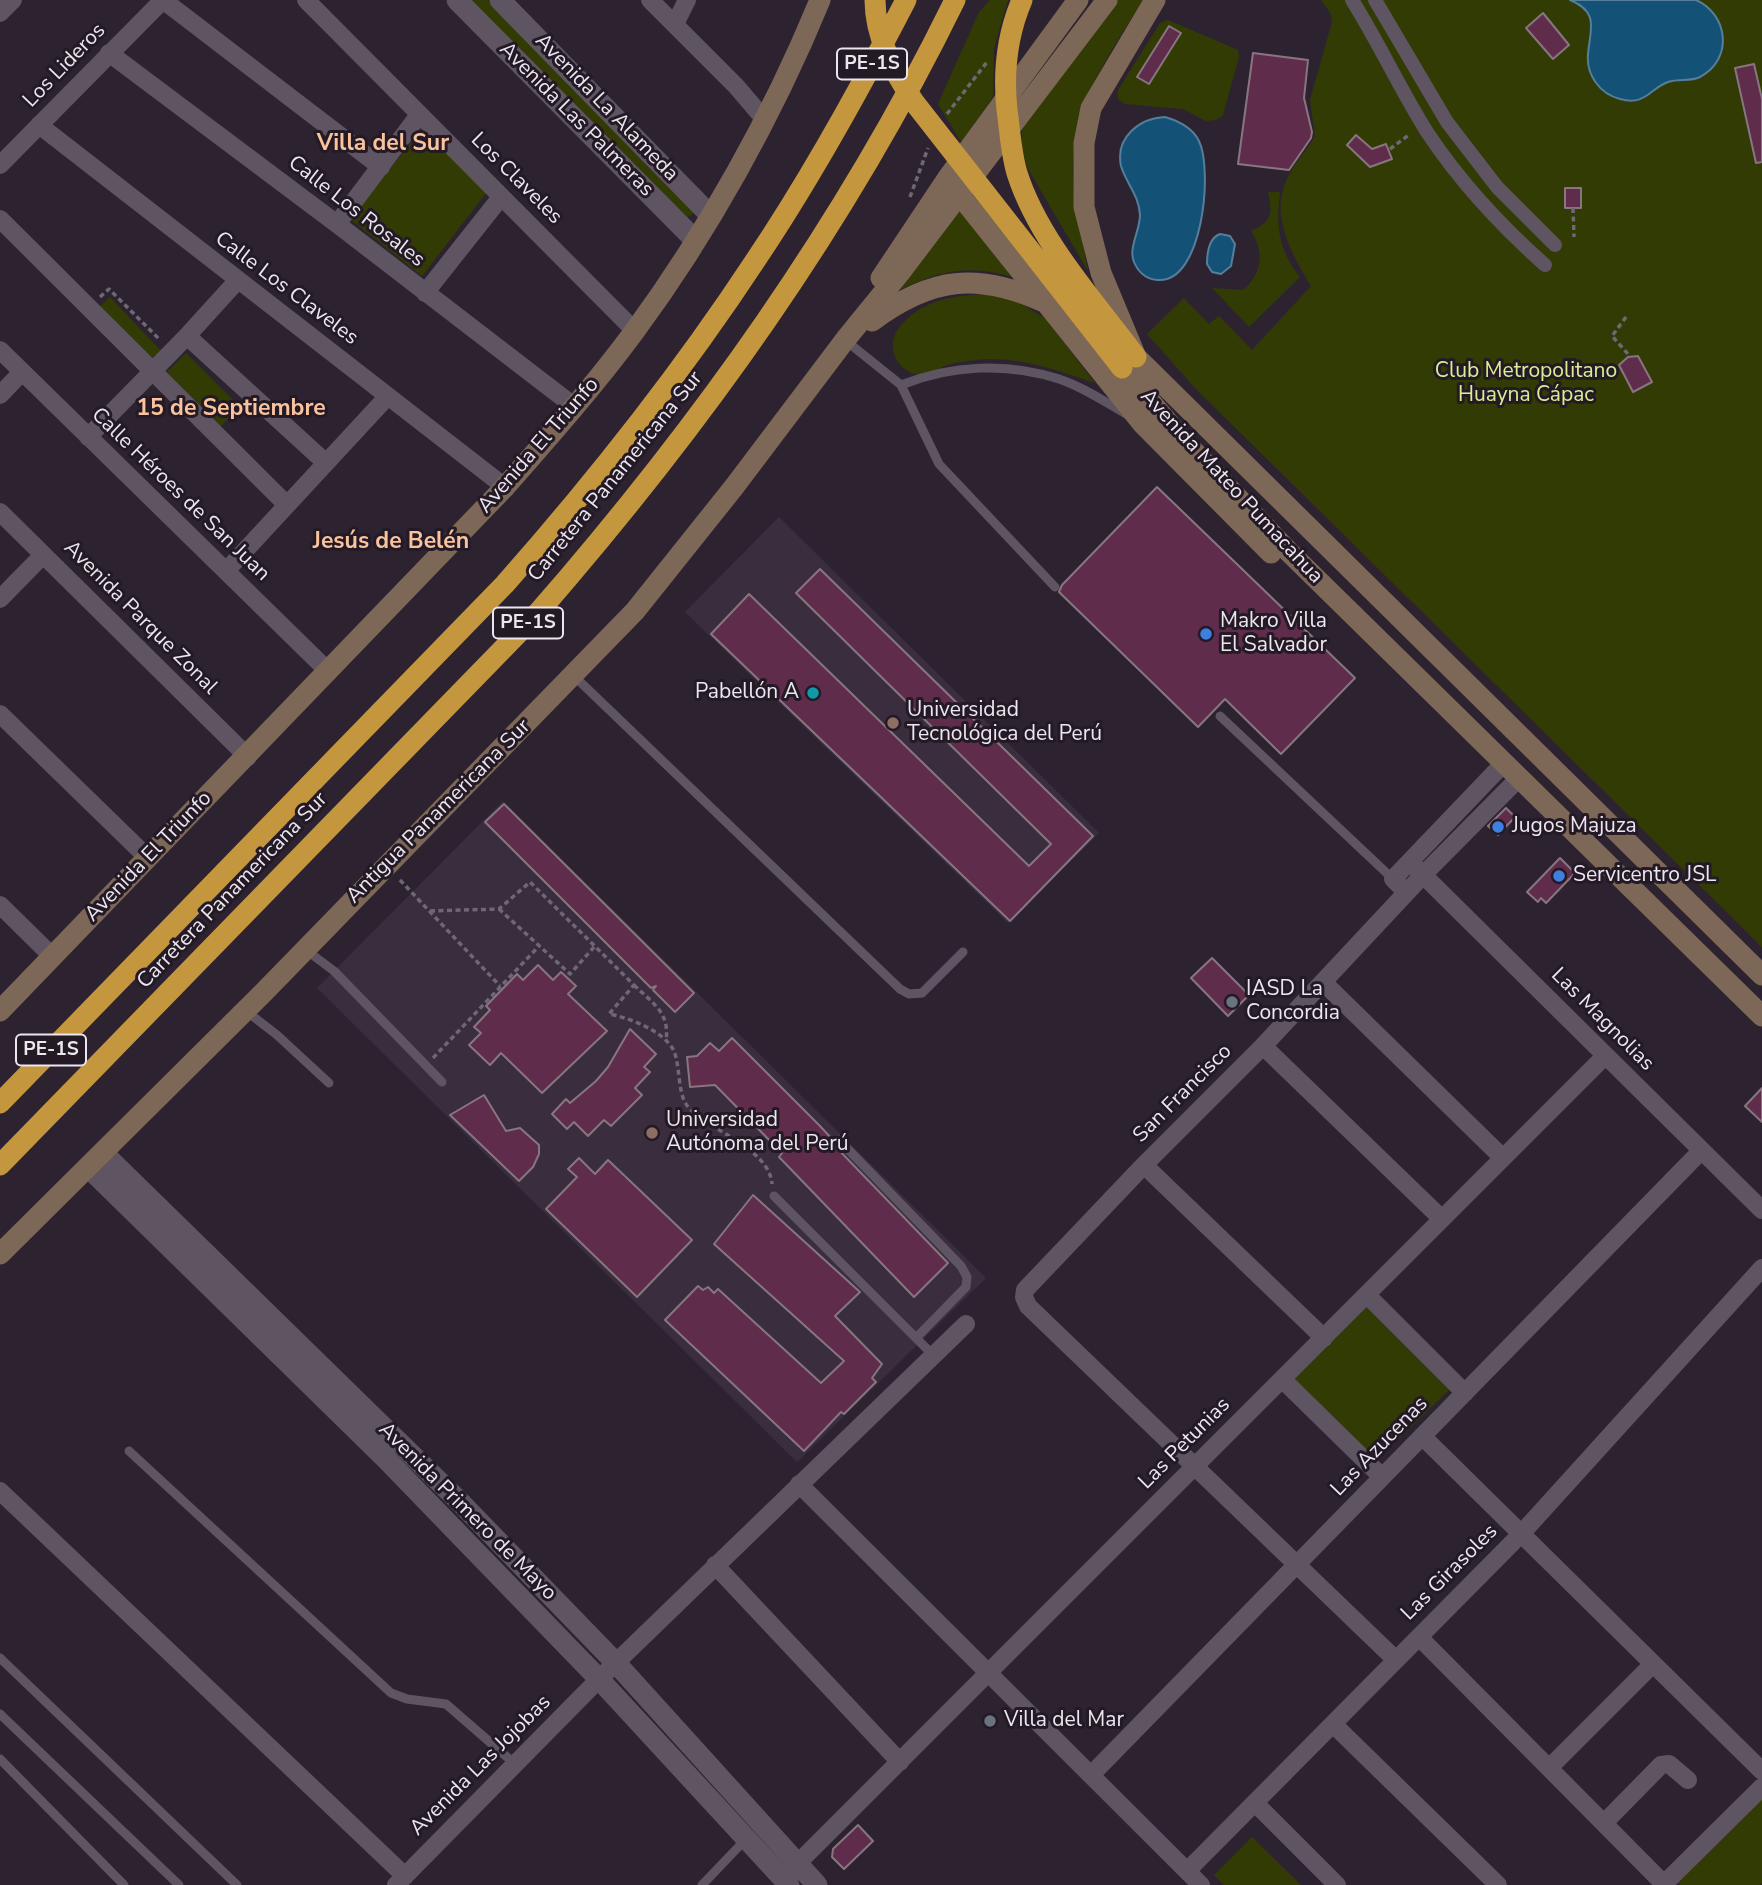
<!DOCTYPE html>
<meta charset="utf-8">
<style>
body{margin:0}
canvas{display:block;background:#2d2330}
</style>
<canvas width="1762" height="1885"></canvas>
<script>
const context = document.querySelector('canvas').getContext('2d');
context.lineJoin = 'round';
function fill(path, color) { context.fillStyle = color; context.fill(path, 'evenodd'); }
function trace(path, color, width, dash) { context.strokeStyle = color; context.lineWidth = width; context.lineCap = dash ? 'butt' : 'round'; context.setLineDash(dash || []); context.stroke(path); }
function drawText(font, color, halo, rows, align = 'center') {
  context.font = font + ' "Nunito Sans",sans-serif'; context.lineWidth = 6; context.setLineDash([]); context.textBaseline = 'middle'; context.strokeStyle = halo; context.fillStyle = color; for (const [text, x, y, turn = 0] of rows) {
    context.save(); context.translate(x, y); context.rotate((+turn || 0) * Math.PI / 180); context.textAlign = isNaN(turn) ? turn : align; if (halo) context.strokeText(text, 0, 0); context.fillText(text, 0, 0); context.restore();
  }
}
fill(new Path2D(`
 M 779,517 L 1099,833 L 1008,923 L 685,612 Z
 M 503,801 L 986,1278 L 797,1462 L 317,988 Z`), '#3a2d3e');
fill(new Path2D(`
 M 464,0 L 489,0 L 694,206 L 693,214 L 684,219 Z
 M 990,0 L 1008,0 L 994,48 L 993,97 L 961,142 L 938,104 L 979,12 Z
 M 1112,0 L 1143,0 C 1113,49 1075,100 1073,160 C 1071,197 1082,235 1088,271 L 1027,167 L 1021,147 L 1022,126 Z
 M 1321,0 L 1762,0 L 1762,947 L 1196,389 L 1147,334 L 1184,298 L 1209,324 L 1219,316 L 1252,350 L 1311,286 C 1291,253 1267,211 1290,173 C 1297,160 1308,149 1315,136 L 1310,100 L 1332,22 L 1331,14 Z
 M 1168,20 L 1238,50 L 1239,57 L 1223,115 L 1216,120 L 1206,121 L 1183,109 L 1125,104 L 1118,99 L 1118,90 L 1160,23 Z
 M 422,129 L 487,192 L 422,276 L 350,219 Z
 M 1268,192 L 1280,192 C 1276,227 1278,249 1300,277 L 1249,327 L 1212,288 L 1243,290 C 1262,274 1265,252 1251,231 C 1272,221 1273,215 1268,192 Z
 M 960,210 L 1015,278 C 971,264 940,270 900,290 Z
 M 992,294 L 1017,301 L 1046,319 L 1095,383 C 1060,371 1024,358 986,359 C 976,360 964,361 954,363 C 939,366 924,380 909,372 C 899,366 893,357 893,346 C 893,333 899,327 907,319 C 931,297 961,295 992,294 Z
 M 110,297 L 161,351 L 150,362 L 98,308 Z
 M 186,353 L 240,407 L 219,428 L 165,374 Z
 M 1369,1304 L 1452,1387 L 1374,1463 L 1292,1381 Z
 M 1762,1791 L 1762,1883 L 1760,1885 L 1680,1885 L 1673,1878 Z
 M 1252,1837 L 1301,1885 L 1224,1885 L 1214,1875 Z`), '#323b03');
const water = new Path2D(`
 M 1570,0 L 1696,0 C 1728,14 1734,59 1700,77 C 1690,82 1679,78 1668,82 C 1649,89 1646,106 1620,99 C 1600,94 1586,75 1588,54 C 1590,30 1600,12 1570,0 Z
 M 1165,117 C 1179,121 1192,127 1199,141 C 1213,170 1203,283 1158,280 C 1147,280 1138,272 1134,262 C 1128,248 1140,231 1140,215 C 1139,195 1126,183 1121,166 C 1115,137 1140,118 1165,117 Z
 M 1220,234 L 1230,236 L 1235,244 L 1231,266 L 1221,274 L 1212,272 L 1207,264 C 1207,253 1209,238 1220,234 Z`);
fill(water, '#135276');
trace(water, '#547e9a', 2);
const building = new Path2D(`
 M 1543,13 L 1569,45 L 1553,59 L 1526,28 Z
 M 1169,26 L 1181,33 L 1149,84 L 1137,77 Z
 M 1253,53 L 1308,60 L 1304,98 L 1312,132 L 1311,138 L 1289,170 L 1238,164 Z
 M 1754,64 L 1762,99 L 1762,162 L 1756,163 L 1735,68 Z
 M 1356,135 L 1372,149 L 1386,144 L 1392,159 L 1370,167 L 1347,145 Z
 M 1565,188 L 1581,188 L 1581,208 L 1565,208 Z
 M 1638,356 L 1652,382 L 1633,392 L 1619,365 L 1628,357 Z
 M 1157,487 L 1355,678 L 1281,754 L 1225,699 L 1198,727 L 1059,592 L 1062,585 Z
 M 820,569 L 1093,836 L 1010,921 L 711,634 L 749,594 L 1029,866 L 1051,844 L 796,593 Z
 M 504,804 L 694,993 L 675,1012 L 653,990 L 656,986 L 651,988 L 485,822 Z
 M 1506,808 L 1515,817 L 1498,835 L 1488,826 Z
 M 1560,858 L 1575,873 L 1546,903 L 1541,898 L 1538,902 L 1527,892 Z
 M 1212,958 L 1249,995 L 1228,1016 L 1191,978 Z
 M 538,965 L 553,980 L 561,972 L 576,986 L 568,994 L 607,1031 L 542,1093 L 501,1053 L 490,1065 L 469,1045 L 481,1033 L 474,1027 L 490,1010 L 486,1006 L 517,974 L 523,980 Z
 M 630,1029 L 656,1054 L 644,1067 L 650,1072 L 635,1088 L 642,1095 L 611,1126 L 604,1120 L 588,1136 L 574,1122 L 567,1129 L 552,1114 L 566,1099 L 570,1103 L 596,1081 L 608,1067 Z
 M 732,1038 L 820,1126 L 832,1139 L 834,1145 L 948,1263 L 914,1297 L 779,1157 L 782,1153 L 715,1085 L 690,1087 L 687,1057 L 697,1056 L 710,1043 L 719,1051 Z
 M 1762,1088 L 1762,1122 L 1745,1106 Z
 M 484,1095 L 506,1131 L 520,1128 L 539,1145 L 539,1154 L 533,1167 L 519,1181 L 450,1115 Z
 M 579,1158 L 595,1174 L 608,1160 L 692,1240 L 637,1297 L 546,1209 L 577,1177 L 568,1169 Z
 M 753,1195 L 860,1292 L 835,1316 L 882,1364 L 872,1378 L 876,1382 L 844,1414 L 841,1412 L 804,1451 L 665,1320 L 698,1286 L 703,1290 L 708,1287 L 714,1293 L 718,1289 L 821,1383 L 844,1361 L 714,1244 Z
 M 858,1825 L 873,1841 L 844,1869 L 832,1857 L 833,1849 Z`);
fill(building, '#5f2c4c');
trace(building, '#87767f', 2);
trace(new Path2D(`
 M 947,114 L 987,62
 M 1390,149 L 1410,134
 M 910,197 L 928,148
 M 1573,208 L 1574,237
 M 100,297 L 109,289 L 159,339
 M 1626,317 L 1612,336 L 1628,354
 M 400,880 L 500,986
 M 499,909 L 570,974 L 595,946
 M 430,911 L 499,909 L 530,882 L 634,985 L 609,1014 C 630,1018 664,1031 674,1051 C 680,1066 678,1092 686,1104 C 690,1111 701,1118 707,1122 C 728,1137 770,1155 772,1184
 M 634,985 C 653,1004 670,1012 666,1041
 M 433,1058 L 540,945`), '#6f6772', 3.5, [5, 3.5]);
trace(new Path2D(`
 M 845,340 L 901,385 C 951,365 1007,362 1059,379 C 1083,387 1105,402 1126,414
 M 901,385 L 939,464 L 1055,587
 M 573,675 L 900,989 L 909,994 L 922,993 L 963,952
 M 1220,716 L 1393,879
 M 306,950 L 334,971 L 442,1082
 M 246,1011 L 277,1035 L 329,1083
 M 839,1140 L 961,1266 L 967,1277 L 966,1287 L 916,1338
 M 774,1196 L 933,1355
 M 129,1451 L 391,1693 L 407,1699 L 446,1704 L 515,1764
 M 0,1658 L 237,1885
 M 0,1714 L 179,1885
 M 0,1759 L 124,1885
 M 702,1885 L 746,1839`), '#5e5462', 9);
trace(new Path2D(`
 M 1352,0 C 1379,43 1400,89 1427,132 C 1460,182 1500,225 1545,265
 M 1375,0 L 1447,122 L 1497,187 L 1555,245`), '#5e5462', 14);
trace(new Path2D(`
 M 163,0 L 381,167
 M 306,0 L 635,331
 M 650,0 L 736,86 L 765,120
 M 0,13 L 13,0
 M 675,24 L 687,0
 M 109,53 L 337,224 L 575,407
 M 39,125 L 505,487
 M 0,165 L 163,0
 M 0,219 L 287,505
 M 337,224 L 419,115
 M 425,293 L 501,197
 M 187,336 L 326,463
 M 0,350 L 329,672
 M 0,395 L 22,372
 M 88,437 L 187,336 L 237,281
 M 0,512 L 248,757
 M 226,571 L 388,396
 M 0,599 L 43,555
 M 0,714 L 148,858
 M 1410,862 L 1762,1210
 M 1406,892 L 1393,879 L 1504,763
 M 0,905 L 53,957
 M 1323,982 L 1503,1158
 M 1263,1046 L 1442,1219
 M 1144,1165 L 1324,1338
 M 1367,1295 L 1465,1393
 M 1282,1379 L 1382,1477
 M 1422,1436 L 1762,1771
 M 799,1484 L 1201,1885
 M 0,1491 L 405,1876
 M 715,1565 L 900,1762
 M 1419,1637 L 1665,1885
 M 1396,1660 L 1028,1306 L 1024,1297 L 1025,1290 L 1144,1165 L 1263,1046 L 1423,875 L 1519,778
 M 1333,1724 L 1498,1885
 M 1549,1768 L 1653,1664
 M 1091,1775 L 1701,1151
 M 1255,1803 L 1337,1885
 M 1604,1823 L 1661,1765 L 1669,1764 L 1688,1780
 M 797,1864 L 1605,1056
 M 1187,1871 L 1521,1534 L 1762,1268
 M 1664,1884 L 1762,1787
 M 396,1885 L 599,1679 L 966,1324`), '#5e5462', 18);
trace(new Path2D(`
 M 457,0 L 695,240
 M 500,0 L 711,216
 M 103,1153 L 460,1502 L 616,1663 L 817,1885
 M 89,1168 L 385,1458 L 599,1679 L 789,1885`), '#5e5462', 21);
trace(new Path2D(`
 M 1155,0 L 1091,108 L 1084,143 L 1084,207 L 1101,273 L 1136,357 L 1762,975
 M 947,179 L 1142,423 L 1271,553
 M 881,278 L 947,179 L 1078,0
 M 872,321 C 931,277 977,272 1044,302
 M 1122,368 L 1183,440 L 1289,552 L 1762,1016
 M 0,1011 L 505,487 C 549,437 594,386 634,332 C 707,233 773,115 820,0
 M 0,1254 L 263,993 L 635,611 L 734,487 L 845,340 L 902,270 L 1107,0`), '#7d6857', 21);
trace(new Path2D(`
 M 875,0 C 875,37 894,72 914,102 L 1122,368
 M 1022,0 C 1007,35 1003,72 1007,110 C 1010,131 1011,153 1017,173 C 1038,240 1095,302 1136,357
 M 0,1103 L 505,584 C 595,482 680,375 755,261 C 811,178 860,89 906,0
 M 0,1165 L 536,615 C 700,427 845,225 955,0`), '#c4963d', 21);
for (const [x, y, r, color] of [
 [1206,634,7,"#3f7fe0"],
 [813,693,7,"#0f9aa8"],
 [893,723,7,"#8d6e63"],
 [1498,827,7,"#3f7fe0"],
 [1559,876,7,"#3f7fe0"],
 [1232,1002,7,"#6b7280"],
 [652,1133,7,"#8d6e63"],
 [990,1721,7,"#6b7280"]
]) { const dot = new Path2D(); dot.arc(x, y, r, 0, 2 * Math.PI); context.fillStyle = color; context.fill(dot); trace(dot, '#231a26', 2.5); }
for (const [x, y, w] of [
 [872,64,70],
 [528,623,70],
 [51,1050,70]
]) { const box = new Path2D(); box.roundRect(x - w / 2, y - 15.5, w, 31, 5); context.fillStyle = '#231a26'; context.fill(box); trace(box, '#ece6ef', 2); }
drawText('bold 19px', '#ece6ef', null, [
 ["PE-1S",872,64],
 ["PE-1S",528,623],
 ["PE-1S",51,1050]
]);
drawText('21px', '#ece6ef', '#231a26', [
 ["Los Lideros",65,66,-46],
 ["Avenida La Alameda",606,108,46],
 ["Avenida Las Palmeras",576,120,45],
 ["Los Claveles",516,179,45],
 ["Calle Los Rosales",356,212,38],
 ["Calle Los Claveles",286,289,37],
 ["Avenida El Triunfo",539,446,-49],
 ["Carretera Panamericana Sur",616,477,-51],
 ["Avenida Mateo Pumacahua",1231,487,47],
 ["Calle Héroes de San Juan",180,495,44],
 ["Avenida Parque Zonal",140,618,45],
 ["Antigua Panamericana Sur",439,812,-45],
 ["Avenida El Triunfo",149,857,-46],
 ["Carretera Panamericana Sur",233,891,-46],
 ["Las Magnolias",1602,1020,45],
 ["San Francisco",1183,1094,-45],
 ["Las Petunias",1185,1444,-45],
 ["Las Azucenas",1380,1447,-46],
 ["Avenida Primero de Mayo",467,1512,45],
 ["Las Girasoles",1450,1573,-45],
 ["Avenida Las Jojobas",481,1766,-45]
]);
drawText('21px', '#daed93', '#231a26', [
 ["Club Metropolitano",1526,372],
 ["Huayna Cápac",1526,396]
]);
drawText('21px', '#ece6ef', '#231a26', [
 ["Makro Villa",1220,622],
 ["El Salvador",1220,646],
 ["Pabellón A",799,693,"right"],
 ["Universidad",907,711],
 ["Tecnológica del Perú",907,735],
 ["Jugos Majuza",1512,827],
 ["Servicentro JSL",1573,876],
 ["IASD La",1246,990],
 ["Concordia",1246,1014],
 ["Universidad",666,1121],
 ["Autónoma del Perú",666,1145],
 ["Villa del Mar",1004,1721]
], 'left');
drawText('bold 23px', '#fac39e', '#231a26', [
 ["Villa del Sur",383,144],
 ["15 de Septiembre",231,409],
 ["Jesús de Belén",391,542]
]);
</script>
